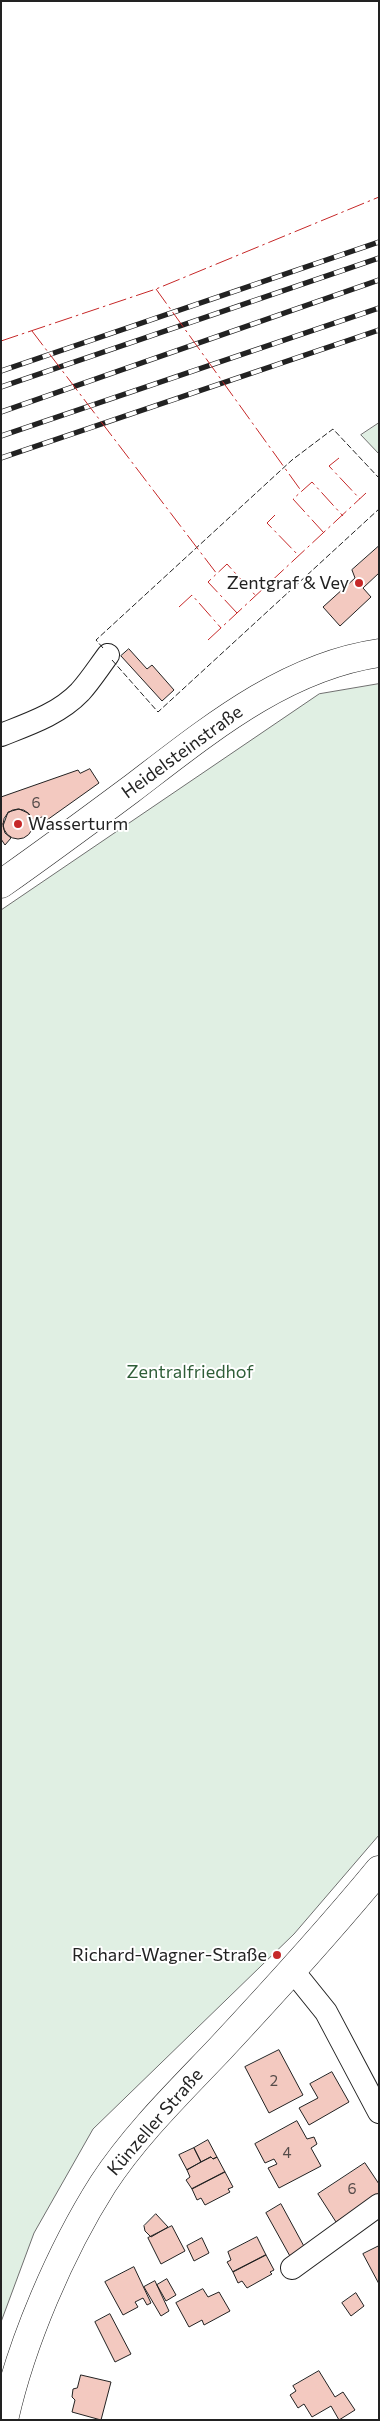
<!DOCTYPE html>
<meta charset="utf-8">
<style>
body{margin:0}
#map{position:relative;width:380px;height:2421px;overflow:hidden;background:#fff;font-family:Commissioner,sans-serif}
canvas{display:block}
.frame{position:absolute;inset:0;border:2px solid #222;pointer-events:none}
</style>
<div id="map">
<canvas width="380" height="2421"></canvas>
<div class="frame"></div>
</div>
<script>
const context = document.querySelector('canvas').getContext('2d');
context.lineJoin = 'round';
function fill(path, color) { context.fillStyle = color; context.fill(path, 'evenodd'); }
function trace(path, color, width, dash) { context.strokeStyle = color; context.lineWidth = width; context.lineCap = dash ? 'butt' : 'round'; context.setLineDash(dash || []); context.stroke(path); }
function drawText(font, color, halo, rows, align = 'center') {
  context.font = font + ' Commissioner,sans-serif'; context.lineWidth = 4; context.setLineDash([]); context.textBaseline = 'middle'; context.strokeStyle = halo; context.fillStyle = color; for (const [text, x, y, turn = 0] of rows) {
    context.save(); context.translate(x, y); context.rotate((+turn || 0) * Math.PI / 180); context.textAlign = isNaN(turn) ? turn : align; if (halo) context.strokeText(text, 0, 0); context.fillText(text, 0, 0); context.restore();
  }
}
const green = new Path2D(`
 M 379,423 L 379,454 L 361,435 Z
 M 379,684 L 379,1835 L 294,1934 L 93,2129 L 34,2233 L 1,2322 L 1,910 L 319,694 Z`);
fill(green, '#e0efe3');
trace(green, '#6f6f6f', 1);
const building = new Path2D(`
 M 379,546 L 379,573 L 363,588 L 371,597 L 340,626 L 323,607 L 355,578 L 352,570 Z
 M 129,649 L 147,669 L 152,665 L 174,690 L 162,701 L 121,656 Z
 M 90,769 L 99,783 L 47,820 L 44,816 L 33,821 L 28,813 L 19,809 L 8,812 L 3,826 L 5,833 L 11,838 L 5,845 L 1,839 L 1,797 L 78,770 L 80,773 Z
 M3 824a15 15 0 1 1 30 0a15 15 0 1 1-30 0Z
 M 279,2050 L 303,2095 L 269,2113 L 245,2067 Z
 M 332,2072 L 349,2102 L 309,2125 L 299,2108 L 318,2098 L 310,2084 Z
 M 297,2121 L 307,2139 L 314,2137 L 317,2144 L 311,2148 L 321,2166 L 279,2188 L 268,2168 L 277,2164 L 274,2159 L 265,2163 L 255,2144 Z
 M 208,2140 L 217,2157 L 213,2159 L 211,2157 L 201,2162 L 194,2148 Z
 M 194,2148 L 201,2162 L 187,2170 L 179,2155 Z
 M 211,2157 L 213,2159 L 217,2157 L 225,2172 L 192,2189 L 186,2180 L 190,2177 L 187,2170 Z
 M 365,2163 L 379,2184 L 379,2194 L 336,2222 L 318,2194 Z
 M 225,2172 L 233,2187 L 228,2189 L 230,2192 L 205,2205 L 201,2198 L 197,2200 L 192,2189 Z
 M 281,2204 L 306,2250 L 291,2258 L 266,2213 Z
 M 156,2214 L 168,2227 L 151,2237 L 145,2231 L 144,2226 Z
 M 172,2226 L 185,2251 L 161,2264 L 148,2238 Z
 M 257,2237 L 266,2255 L 233,2272 L 227,2262 L 231,2260 L 228,2252 Z
 M 202,2238 L 209,2253 L 194,2261 L 187,2246 Z
 M 379,2246 L 379,2284 L 363,2254 Z
 M 266,2255 L 274,2270 L 270,2272 L 272,2274 L 247,2288 L 242,2281 L 238,2283 L 233,2272 Z
 M 134,2267 L 151,2303 L 147,2305 L 143,2298 L 135,2302 L 138,2307 L 123,2315 L 105,2282 Z
 M 167,2279 L 176,2295 L 166,2301 L 157,2285 Z
 M 155,2281 L 169,2311 L 161,2316 L 144,2287 Z
 M 203,2289 L 208,2297 L 219,2292 L 230,2311 L 204,2325 L 202,2320 L 189,2327 L 176,2303 Z
 M 356,2293 L 364,2306 L 351,2316 L 342,2303 Z
 M 110,2314 L 131,2354 L 115,2362 L 95,2322 Z
 M 319,2371 L 335,2397 L 343,2392 L 355,2410 L 339,2420 L 331,2406 L 312,2417 L 304,2404 L 298,2408 L 290,2395 L 296,2391 L 293,2386 Z
 M 81,2375 L 111,2382 L 101,2420 L 72,2412 L 75,2400 L 72,2397 L 73,2389 L 77,2388 Z`);
fill(building, '#f3c9c0');
trace(building, '#222', 1);
const minor = new Path2D(`
 M 1,735 C 29,724 59,714 80,692 C 90,681 99,667 108,655
 M 293,1971 L 326,2012 L 379,2112
 M 292,2268 L 379,2205`);
const major = new Path2D(`
 M 1,884 C 45,853 87,822 130,790 C 205,733 283,667 379,653
 M 4,2420 C 21,2343 61,2250 103,2184 C 135,2135 178,2093 219,2050 C 274,1991 328,1932 379,1870`);
trace(minor, '#222', 24);
trace(major, '#222', 29);
trace(minor, '#fff', 22);
trace(major, '#fff', 28);
const rail = new Path2D(`
 M 1,371 L 379,242
 M 1,387 L 379,258
 M 1,412 L 379,280
 M 1,436 L 379,308
 M 1,458 L 379,330`);
trace(rail, '#222', 5.5);
trace(rail, '#fff', 4, [11]);
trace(new Path2D(`
 M 103,648 L 96,640 L 292,460 L 333,429 L 379,478
 M 112,660 L 158,712 L 379,509`), '#222', 1, [6, 2.5]);
trace(new Path2D(`
 M 156,289 L 302,492
 M 32,331 L 217,574
 M 1,341 L 156,289 L 379,197
 M 339,458 L 329,466 L 360,499
 M 275,515 L 267,523 L 299,556
 M 324,533 L 293,499 L 312,482 L 343,516
 M 179,607 L 192,595 L 221,628
 M 237,613 L 208,582 L 227,564 L 256,596
 M 208,640 L 366,493`), '#c62828', 1, [18, 4, 2.5, 4]);
for (const [x, y, r, color] of [
 [359,583,5,"#c62828"],
 [18,824,5,"#c62828"],
 [277,1955,5,"#c62828"]
]) { const dot = new Path2D(); dot.arc(x, y, r, 0, 2 * Math.PI); context.fillStyle = color; context.fill(dot); trace(dot, '#fff', 2); }
drawText('15px', '#564c4a', null, [
 ["6",36,803],
 ["2",274,2081],
 ["4",287,2153],
 ["6",352,2189]
]);
drawText('18px', '#222', '#fff', [
 ["Zentgraf & Vey",349,583],
 ["Wasserturm",28,824,"left"],
 ["Richard-Wagner-Straße",267,1955]
], 'right');
drawText('18px', '#222', '#fff', [
 ["Heidelsteinstraße",182,752,-36],
 ["Künzeller Straße",155,2122,-49]
]);
drawText('18px', '#2f5e38', '#fff', [
 ["Zentralfriedhof",190,1372]
]);
</script>
